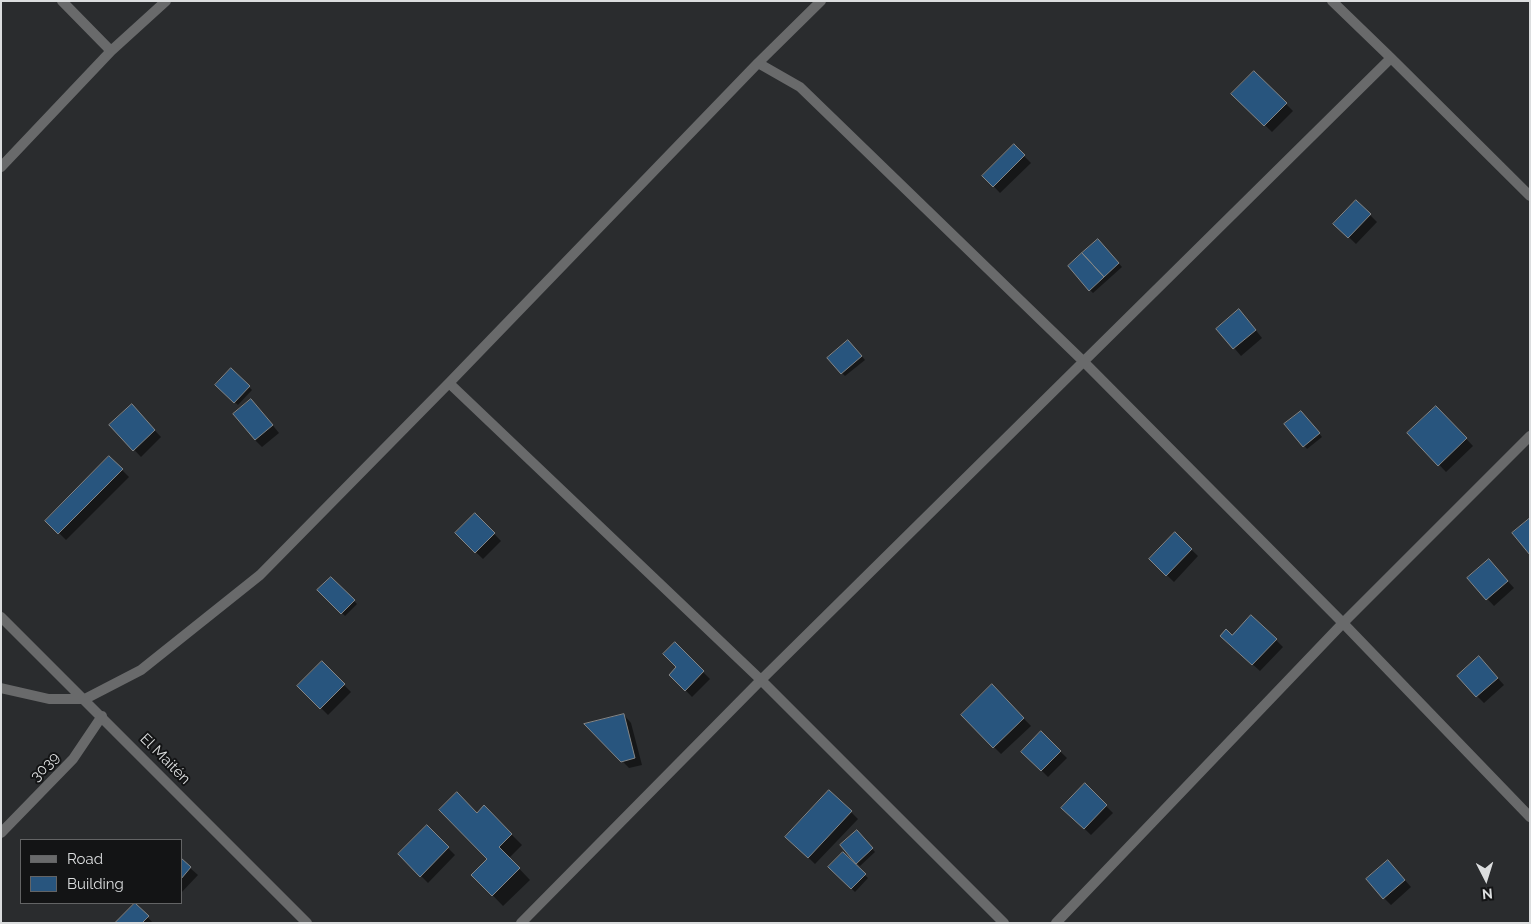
<!DOCTYPE html>
<meta charset="utf-8">
<style>
body{margin:0}
#map{position:relative;width:1531px;height:924px;overflow:hidden;background:#2a2c2e;font-family:Raleway,sans-serif}
canvas{display:block}
.frame{position:absolute;inset:0;border:2px solid #dbddde;pointer-events:none}
.legend{position:absolute;left:20px;top:839px;width:162px;height:65px;box-sizing:border-box;background:#131415;border:1px solid #636465;margin:0;padding:6px 9px;list-style:none;font-size:15px;color:#dbddde}
.legend li{display:flex;align-items:center;gap:10px;height:25px}
.legend b{width:25px;border:1px solid #636465}
.north{position:absolute;left:1461px;top:854px;width:50px;height:50px;-webkit-text-stroke:4px #131415;paint-order:stroke;rotate:175deg;font-size:14px;font-weight:700;line-height:20px;text-align:center;color:#dbddde}
.north::after{content:'';display:block;margin:auto;width:18px;height:22px;background:#dbddde;clip-path:polygon(50% 0,100% 100%,50% 72%,0 100%)}
</style>
<div id="map">
<canvas width="1531" height="924"></canvas>
<div class="frame"></div>
<ul class="legend">
<li><b style="height:6px;background:#696a6b"></b>Road</li>
<li><b style="height:14px;background:#28557e"></b>Building</li>
</ul>
<div class="north">N</div>
</div>
<script>
const context = document.querySelector('canvas').getContext('2d');
context.lineJoin = 'round';
function fill(path, color) { context.fillStyle = color; context.fill(path, 'evenodd'); }
function trace(path, color, width, dash) { context.strokeStyle = color; context.lineWidth = width; context.lineCap = dash ? 'butt' : 'round'; context.setLineDash(dash || []); context.stroke(path); }
function drawText(font, color, halo, rows, align = 'center') {
  context.font = font + ' Raleway,sans-serif'; context.lineWidth = 4; context.setLineDash([]); context.textBaseline = 'middle'; context.strokeStyle = halo; context.fillStyle = color; for (const [text, x, y, turn = 0] of rows) {
    context.save(); context.translate(x, y); context.rotate((+turn || 0) * Math.PI / 180); context.textAlign = isNaN(turn) ? turn : align; if (halo) context.strokeText(text, 0, 0); context.fillText(text, 0, 0); context.restore();
  }
}
fill(new Path2D(`
 M 1254,72 L 1293,111 L 1272,132 L 1233,94 Z
 M 1014,146 L 1031,163 L 1000,193 L 984,176 Z
 M 1356,201 L 1377,222 L 1356,244 L 1335,224 Z
 M 1098,241 L 1122,267 L 1093,293 L 1090,290 Z
 M 1246,318 L 1262,338 L 1241,356 L 1218,329 Z
 M 852,345 L 865,360 L 845,376 L 842,373 Z
 M 231,369 L 252,390 L 238,405 L 216,385 Z
 M 258,407 L 279,433 L 262,447 L 255,440 Z
 M 1436,407 L 1473,446 L 1446,472 L 1409,433 Z
 M 138,413 L 161,437 L 141,457 L 111,425 Z
 M 1304,416 L 1322,437 L 1307,449 L 1286,424 Z
 M 110,458 L 129,477 L 66,540 L 47,521 Z
 M 475,514 L 501,541 L 483,559 L 456,533 Z
 M 1175,534 L 1198,556 L 1174,582 L 1150,559 Z
 M 1496,568 L 1514,588 L 1494,606 L 1469,579 Z
 M 331,578 L 357,604 L 345,616 L 319,590 Z
 M 1276,640 L 1283,647 L 1260,671 L 1229,643 Z
 M 675,644 L 710,679 L 692,697 L 671,675 L 678,667 Z
 M 322,663 L 351,692 L 328,715 L 299,686 Z
 M 1486,665 L 1504,685 L 1484,703 L 1477,696 Z
 M 992,686 L 1031,726 L 1001,754 L 962,715 Z
 M 624,715 L 631,723 L 642,765 L 629,768 L 587,725 Z
 M 1041,733 L 1067,758 L 1048,777 L 1023,752 Z
 M 1085,785 L 1113,813 L 1091,835 L 1063,808 Z
 M 484,807 L 522,845 L 509,858 L 530,880 L 503,906 L 473,875 L 489,859 L 477,814 Z
 M 851,812 L 858,819 L 815,864 L 787,837 Z
 M 427,827 L 455,855 L 428,883 L 399,854 Z
 M 857,832 L 875,852 L 860,866 L 857,863 Z
 M 843,854 L 868,878 L 855,892 L 830,867 Z
 M 181,860 L 198,875 L 181,893 Z
 M 1395,869 L 1411,887 L 1391,905 L 1384,898 Z
 M 135,904 L 153,923 L 117,923 Z`), '#0007');
const building = new Path2D(`
 M 1254,71 L 1287,103 L 1264,126 L 1231,94 Z
 M 1014,144 L 1025,155 L 993,187 L 982,176 Z
 M 1356,200 L 1371,214 L 1348,238 L 1333,224 Z
 M 1098,239 L 1119,263 L 1104,277 L 1082,253 Z
 M 1082,253 L 1104,277 L 1089,291 L 1068,266 Z
 M 1239,309 L 1256,330 L 1233,349 L 1216,329 Z
 M 848,340 L 862,356 L 841,374 L 827,358 Z
 M 231,368 L 250,386 L 234,403 L 215,385 Z
 M 251,399 L 273,425 L 255,440 L 233,414 Z
 M 132,404 L 155,430 L 133,451 L 109,425 Z
 M 1436,406 L 1467,438 L 1438,466 L 1407,433 Z
 M 1301,411 L 1320,433 L 1303,447 L 1284,424 Z
 M 109,456 L 123,469 L 58,534 L 45,521 Z
 M 475,513 L 495,533 L 475,553 L 455,533 Z
 M 1530,518 L 1530,555 L 1512,533 Z
 M 1175,532 L 1192,549 L 1166,576 L 1149,559 Z
 M 1489,559 L 1508,581 L 1486,600 L 1467,578 Z
 M 331,577 L 355,600 L 341,614 L 317,590 Z
 M 1251,615 L 1277,639 L 1252,665 L 1220,636 L 1226,629 L 1232,635 Z
 M 675,642 L 704,671 L 685,691 L 669,675 L 676,667 L 663,654 Z
 M 1479,656 L 1498,678 L 1476,697 L 1457,676 Z
 M 322,661 L 345,684 L 320,709 L 297,686 Z
 M 992,684 L 1024,718 L 993,748 L 961,715 Z
 M 624,714 L 635,758 L 621,762 L 584,724 Z
 M 1041,731 L 1061,751 L 1041,771 L 1021,752 Z
 M 1085,783 L 1107,805 L 1084,829 L 1061,808 Z
 M 829,790 L 852,811 L 808,858 L 785,837 Z
 M 457,792 L 477,813 L 484,805 L 512,834 L 499,847 L 520,868 L 492,896 L 471,875 L 487,859 L 439,810 Z
 M 427,825 L 449,847 L 420,877 L 398,854 Z
 M 857,830 L 873,848 L 856,864 L 840,845 Z
 M 843,852 L 866,874 L 851,889 L 828,867 Z
 M 181,858 L 191,867 L 181,879 Z
 M 1388,860 L 1405,880 L 1383,899 L 1366,879 Z
 M 135,903 L 149,916 L 142,923 L 115,923 Z`);
fill(building, '#28557e');
trace(building, '#838688', 1);
trace(new Path2D(`
 M 62,1 L 111,51
 M 1332,1 L 1391,58 L 1530,196
 M 758,63 L 800,87 L 1083,361 L 1343,623 L 1530,817
 M 1,167 L 111,51 L 166,1
 M 449,383 L 761,680 L 1004,923
 M 1,617 L 307,923
 M 1,688 L 49,699 L 85,699 L 141,670 L 260,575 L 449,383 L 758,63 L 821,1
 M 1,833 L 73,759 L 102,716
 M 521,923 L 761,680 L 1391,58
 M 1056,923 L 1343,623 L 1530,436`), '#696a6b', 10);
drawText('15px', '#dbddde', '#131415', [
 ["El Maitén",165,759,45],
 ["3039",45,767,-46]
]);
</script>
